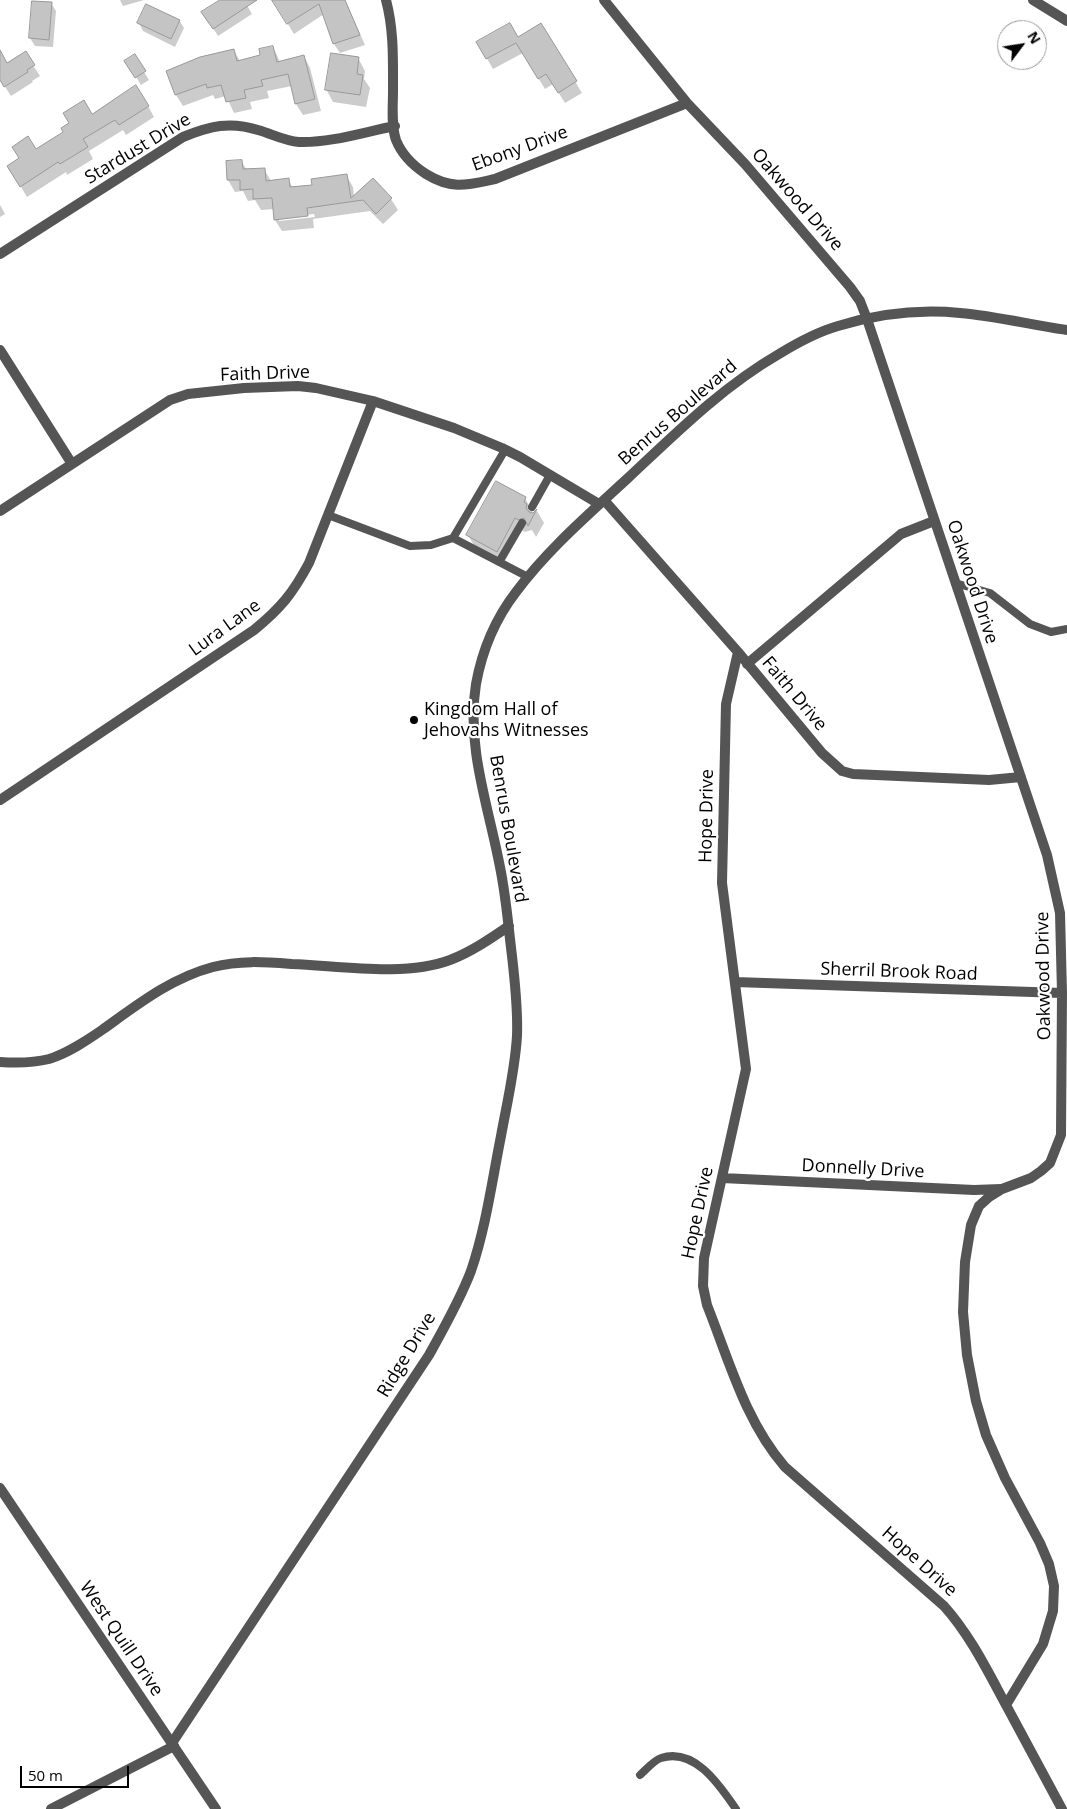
<!DOCTYPE html>
<style>
body{margin:0}
#map{position:relative;width:1067px;height:1809px;overflow:hidden;background:#fff;font-family:"Open Sans",sans-serif}
canvas{display:block}
.north{position:absolute;left:997px;top:20px;width:50px;height:50px;box-sizing:border-box;background:#fff;border:1px solid #999;border-radius:50%;rotate:59deg;font-size:14px;font-weight:700;line-height:20px;text-align:center;color:#000}
.north::after{content:'';display:block;margin:auto;width:18px;height:22px;background:#000;clip-path:polygon(50% 0,100% 100%,50% 72%,0 100%)}
.scale{position:absolute;left:20px;top:1766px;width:109px;height:22px;box-sizing:border-box;border:2px solid #000;border-top:0;padding-left:6px;font-size:15px;line-height:18px;white-space:nowrap;color:#000;-webkit-text-stroke:4px #fff;paint-order:stroke}
</style>
<div id="map">
<canvas width="1067" height="1809"></canvas>
<div class="north">N</div>
<div class="scale">50 m</div>
</div>
<script>
const context = document.querySelector('canvas').getContext('2d');
context.lineJoin = 'round';
function fill(path, color) { context.fillStyle = color; context.fill(path, 'evenodd'); }
function trace(path, color, width, dash) { context.strokeStyle = color; context.lineWidth = width; context.lineCap = dash ? 'butt' : 'round'; context.setLineDash(dash || []); context.stroke(path); }
function drawText(font, color, halo, rows, align = 'center') {
  context.font = font + ' "Open Sans",sans-serif'; context.lineWidth = 4.5; context.setLineDash([]); context.textBaseline = 'middle'; context.strokeStyle = halo; context.fillStyle = color; for (const [text, x, y, turn = 0] of rows) {
    context.save(); context.translate(x, y); context.rotate((+turn || 0) * Math.PI / 180); context.textAlign = isNaN(turn) ? turn : align; if (halo) context.strokeText(text, 0, 0); context.fillText(text, 0, 0); context.restore();
  }
}
fill(new Path2D(`
 M 120,0 L 144,0 L 123,6 Z
 M 222,0 L 244,0 L 252,14 L 218,36 L 208,20 Z
 M 273,0 L 345,0 L 365,45 L 340,53 L 334,44 L 324,14 L 294,34 Z
 M 51,3 L 56,11 L 53,47 L 35,46 L 30,38 Z
 M 179,20 L 184,28 L 175,47 L 143,31 L 139,23 Z
 M 541,25 L 582,93 L 565,103 L 553,84 L 545,89 L 523,53 L 493,69 L 478,43 L 518,39 Z
 M 273,47 L 280,62 L 304,56 L 310,68 L 321,111 L 303,115 L 296,104 L 292,86 L 267,91 L 269,98 L 250,102 L 252,109 L 234,113 L 226,96 L 215,99 L 213,95 L 183,106 L 176,95 L 168,72 L 234,51 L 240,61 L 262,56 Z
 M 25,53 L 40,76 L 32,81 L 33,82 L 11,96 L 0,79 L 0,61 L 7,64 Z
 M 134,56 L 149,80 L 141,85 L 126,61 Z
 M 358,58 L 365,71 L 364,79 L 370,88 L 366,107 L 333,102 L 326,89 Z
 M 148,106 L 154,117 L 126,135 L 123,130 L 89,151 L 93,159 L 67,175 L 66,172 L 27,197 L 15,177 L 36,151 Z
 M 241,161 L 247,170 L 264,169 L 271,181 L 288,179 L 293,188 L 314,186 L 346,175 L 353,187 L 354,196 L 372,179 L 391,199 L 398,210 L 383,224 L 370,211 L 313,219 L 314,228 L 282,231 L 275,220 L 274,209 L 261,210 L 255,200 L 248,201 L 243,191 L 235,192 L 228,180 L 227,162 ZM 314,214 L 315,217 L 279,221 L 279,218 Z
 M 0,205 L 5,214 L 0,217 Z
 M 525,498 L 532,511 L 532,514 L 537,511 L 544,523 L 536,537 L 532,530 L 525,532 L 522,530 L 504,563 L 475,547 L 468,535 Z`), '#0003');
const building = new Path2D(`
 M 220,0 L 257,0 L 213,29 L 201,12 Z
 M 272,0 L 345,0 L 360,35 L 333,44 L 319,4 L 287,24 Z
 M 32,1 L 52,2 L 49,40 L 29,38 Z
 M 146,4 L 180,20 L 171,39 L 137,23 Z
 M 510,23 L 518,37 L 541,23 L 577,81 L 558,93 L 546,74 L 538,79 L 516,43 L 486,59 L 476,42 Z
 M 273,46 L 277,62 L 304,55 L 315,99 L 295,104 L 288,74 L 261,80 L 263,86 L 244,90 L 246,98 L 226,102 L 221,85 L 207,88 L 206,84 L 175,95 L 166,71 L 200,57 L 234,49 L 237,61 L 260,55 L 259,49 Z
 M 0,50 L 7,63 L 26,51 L 35,65 L 27,70 L 28,72 L 4,87 L 0,80 Z
 M 331,53 L 359,57 L 357,74 L 363,75 L 360,95 L 325,90 Z
 M 135,54 L 146,71 L 135,78 L 124,61 Z
 M 136,85 L 149,106 L 119,125 L 115,120 L 83,139 L 88,147 L 60,164 L 58,162 L 20,187 L 7,166 L 19,158 L 12,147 L 28,136 L 36,149 L 63,132 L 61,128 L 69,123 L 63,113 L 84,100 L 92,114 Z
 M 242,160 L 243,169 L 265,168 L 266,181 L 289,178 L 290,187 L 312,185 L 311,179 L 347,174 L 351,198 L 373,178 L 392,198 L 376,214 L 363,200 L 307,208 L 308,216 L 274,220 L 272,198 L 253,199 L 253,189 L 240,190 L 240,180 L 227,180 L 226,161 Z
 M 496,481 L 526,497 L 524,502 L 527,504 L 526,508 L 529,512 L 533,513 L 537,509 L 528,526 L 524,518 L 518,520 L 515,518 L 497,552 L 466,535 Z`);
fill(building, '#c4c4c4');
trace(building, '#999', 1);
trace(new Path2D(`
 M 532,507 L 550,475
 M 328,515 L 410,546 L 431,545 L 453,538 L 528,577
 M 453,538 L 505,450
 M 499,562 L 522,523
 M 955,583 L 990,593 L 1030,624 L 1051,632 L 1067,629
 M 640,1775 C 646,1770 654,1760 661,1758 C 695,1747 720,1786 736,1809`), '#555', 8);
trace(new Path2D(`
 M 386,0 C 394,30 393,60 393,91 C 393,106 391,126 396,140 C 402,155 412,165 426,174 C 452,190 467,185 495,179 L 687,103
 M 604,0 L 687,103 L 745,164 L 850,287 L 860,301 L 867,319 L 1047,855 L 1060,913 L 1062,993 L 1061,1135 L 1050,1163 L 1041,1171 L 1031,1178 L 1002,1189 L 989,1197 L 979,1206 L 971,1225 L 965,1262 L 963,1312 L 967,1355 L 976,1401 L 986,1435 L 1005,1478 L 1040,1543 L 1049,1564 L 1054,1586 L 1053,1611 L 1043,1644 L 1006,1705 L 1062,1809
 M 1033,0 L 1067,21
 M 0,254 L 183,137 C 210,126 230,121 258,130 C 272,134 285,141 299,142 C 331,143 364,132 395,126
 M 0,350 L 72,464
 M 604,500 L 738,652 L 822,753 L 842,771 L 853,774 L 989,780 L 1021,777
 M 0,511 L 170,400 L 188,394 L 244,388 L 298,386 L 316,388 L 373,401 L 454,428 L 502,448 L 520,457 L 599,504
 M 738,652 L 726,704 L 722,883 L 746,1069 L 704,1258 L 703,1286 L 707,1305 C 729,1360 745,1421 785,1467 L 944,1606 C 970,1635 987,1670 1006,1705
 M 747,664 L 901,534 L 934,521
 M 0,800 L 254,630 C 281,608 293,593 309,563 L 373,401
 M 735,982 L 1062,993
 M 0,1062 C 16,1063 33,1063 49,1059 C 68,1053 86,1041 102,1030 C 137,1005 171,978 213,967 C 239,960 265,962 292,964 C 341,966 404,977 450,960 C 471,952 490,939 509,926
 M 722,1178 L 974,1190 L 1001,1189
 M 172,1743 L 429,1355 C 444,1328 460,1300 471,1271 C 486,1227 492,1181 501,1136 C 507,1103 515,1070 517,1036 C 518,1010 515,982 512,956 C 509,932 507,908 503,884 C 493,818 465,752 476,684 C 482,651 496,618 516,592 C 548,549 589,514 628,478 C 676,433 722,387 779,354 C 797,343 817,332 838,326 C 877,314 919,309 960,313 C 996,316 1031,325 1067,330
 M 51,1809 L 174,1746`), '#555', 10);
trace(new Path2D(`
 M 0,1488 L 216,1809`), '#555', 10);
for (const [x, y, r, color] of [
 [414,720,5,"#000"]
]) { const dot = new Path2D(); dot.arc(x, y, r, 0, 2 * Math.PI); context.fillStyle = color; context.fill(dot); trace(dot, '#fff', 2); }
drawText('18px', '#000', '#fff', [
 ["Stardust Drive",138,149,-31],
 ["Ebony Drive",520,149,-20],
 ["Oakwood Drive",797,200,49],
 ["Faith Drive",265,374,-2],
 ["Benrus Boulevard",678,413,-41],
 ["Oakwood Drive",972,582,72],
 ["Lura Lane",225,628,-36],
 ["Faith Drive",794,694,50],
 ["Hope Drive",707,816,-89],
 ["Benrus Boulevard",508,829,80],
 ["Sherril Brook Road",899,972,2],
 ["Oakwood Drive",1044,976,-91],
 ["Donnelly Drive",863,1169,3],
 ["Hope Drive",698,1213,-78],
 ["Ridge Drive",407,1355,-59],
 ["Hope Drive",919,1562,42],
 ["West Quill Drive",121,1639,56]
]);
drawText('18px', '#000', '#fff', [
 ["Kingdom Hall of",424,710],
 ["Jehovahs Witnesses",424,731]
], 'left');
</script>
